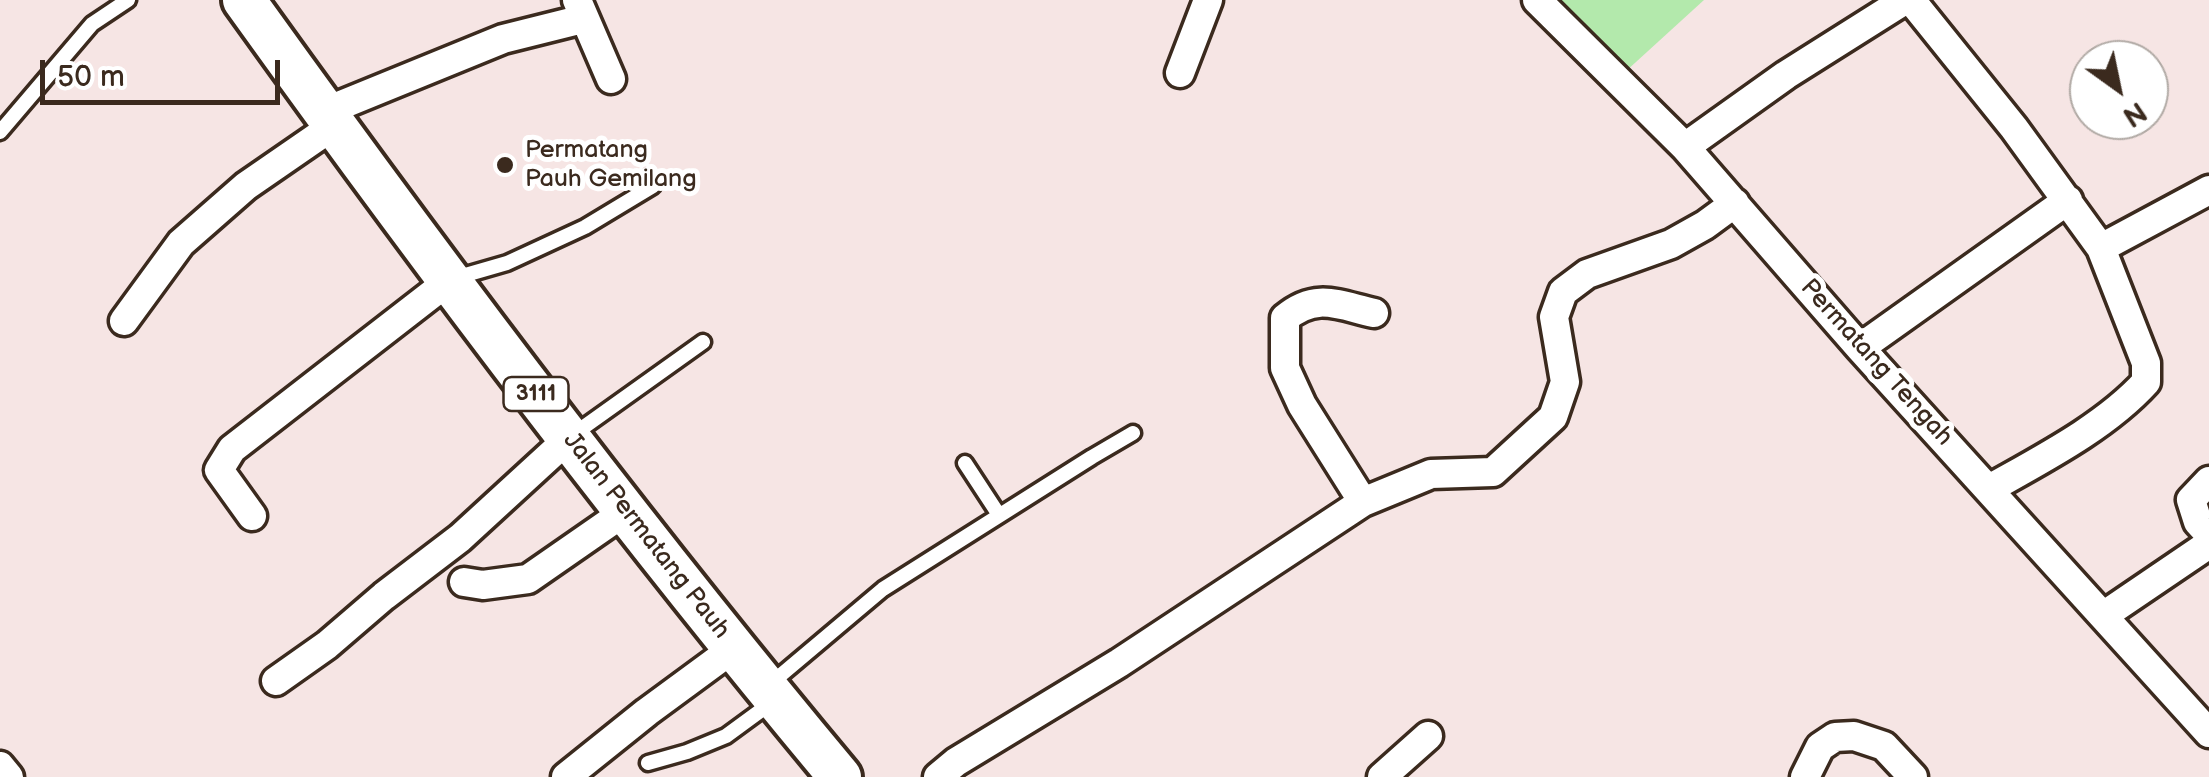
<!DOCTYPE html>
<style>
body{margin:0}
#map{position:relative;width:2209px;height:777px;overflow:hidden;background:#f6e5e4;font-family:"Balsamiq Sans",sans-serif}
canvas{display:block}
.north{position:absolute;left:2069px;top:40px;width:100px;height:100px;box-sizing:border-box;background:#fff;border:2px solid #b1aaa5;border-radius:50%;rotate:147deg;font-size:28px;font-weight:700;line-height:40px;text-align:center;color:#3b2a1e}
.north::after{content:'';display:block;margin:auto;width:35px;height:45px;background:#3b2a1e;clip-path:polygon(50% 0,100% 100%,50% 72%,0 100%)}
.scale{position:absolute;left:40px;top:60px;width:240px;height:45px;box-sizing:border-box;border:5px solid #3b2a1e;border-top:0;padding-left:12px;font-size:30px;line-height:35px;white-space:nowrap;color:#3b2a1e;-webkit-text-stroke:8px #fff;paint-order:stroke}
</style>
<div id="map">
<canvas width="2209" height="777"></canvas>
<div class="north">N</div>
<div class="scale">50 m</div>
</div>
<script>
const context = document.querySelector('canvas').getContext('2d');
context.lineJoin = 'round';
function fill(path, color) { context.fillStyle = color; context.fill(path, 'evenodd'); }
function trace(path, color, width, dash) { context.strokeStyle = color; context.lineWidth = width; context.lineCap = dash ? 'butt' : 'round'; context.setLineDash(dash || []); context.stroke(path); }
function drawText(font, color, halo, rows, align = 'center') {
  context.font = font + ' "Balsamiq Sans",sans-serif'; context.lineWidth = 10; context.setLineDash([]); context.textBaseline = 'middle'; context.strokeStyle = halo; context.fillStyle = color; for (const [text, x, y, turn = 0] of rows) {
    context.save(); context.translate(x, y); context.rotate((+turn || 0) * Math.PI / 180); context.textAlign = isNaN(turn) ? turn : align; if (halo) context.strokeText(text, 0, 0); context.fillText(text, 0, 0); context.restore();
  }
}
fill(new Path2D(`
 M 1560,0 L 1704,0 L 1625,72 Z`), '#b3e9ac');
const service = new Path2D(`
 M 0,132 L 92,24 L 128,0
 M 455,278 L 507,263 L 585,227 L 653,186
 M 574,434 L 703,342
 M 965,463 L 999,515
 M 769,685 L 883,589 L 1092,457 L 1133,433
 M 648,763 L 687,752 L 726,736 L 771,703`);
const minor = new Path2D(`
 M 577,0 L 611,79
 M 1537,0 L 1685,147 L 1860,348 L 2209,733
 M 1911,0 L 2014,128 L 2101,248 L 2146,363 L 2146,382 C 2105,427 2042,459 1989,489
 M 1180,73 L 1208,0
 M 324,112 L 503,39 L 583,19
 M 1685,147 L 1786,75 L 1905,0
 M 2101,248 L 2209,190
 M 124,321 L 181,243 L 246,186 L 333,126
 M 1860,348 L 2068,200
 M 2209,481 L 2191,500 L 2198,522 L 2209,534
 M 1363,502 L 1302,405 L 1285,368 L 1285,318 C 1316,292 1338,305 1374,313
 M 252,516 L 219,470 L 232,449 L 450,280
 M 464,582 L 483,585 L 528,579 L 626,511
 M 2103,616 L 2209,544
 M 276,681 L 327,645 L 384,596 L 460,538 L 569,438
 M 0,766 L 9,777
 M 566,777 L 647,712 L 734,648
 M 938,777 L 956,762 L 1119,663 L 1363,502 L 1431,474 L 1493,472 L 1553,417 L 1565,382 L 1554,317 L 1563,292 L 1587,274 L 1671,244 L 1705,225 L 1735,203
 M 1382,777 L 1428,736
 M 1805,777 L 1820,747 L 1835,737 L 1854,736 L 1884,746 L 1913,777`);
const primary = new Path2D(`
 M 244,0 C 434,265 631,527 840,777`);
trace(service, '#3b2a1e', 21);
trace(minor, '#3b2a1e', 35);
trace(primary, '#3b2a1e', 50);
trace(service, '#fff', 14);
trace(minor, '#fff', 28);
trace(primary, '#fff', 42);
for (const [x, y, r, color] of [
 [505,165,10,"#3b2a1e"]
]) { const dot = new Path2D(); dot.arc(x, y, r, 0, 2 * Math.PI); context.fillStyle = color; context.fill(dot); trace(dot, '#fff', 4); }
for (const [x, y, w] of [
 [536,394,65]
]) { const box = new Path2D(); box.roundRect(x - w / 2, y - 17, w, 34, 8); context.fillStyle = '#fff'; context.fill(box); trace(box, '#3b2a1e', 2.5); }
drawText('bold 22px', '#3b2a1e', null, [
 ["3111",536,394]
]);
drawText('25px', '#3b2a1e', '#fff', [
 ["Permatang",525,151],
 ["Pauh Gemilang",525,180]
], 'left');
drawText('25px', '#3b2a1e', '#fff', [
 ["Permatang Tengah",1876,363,48],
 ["Jalan Permatang Pauh",646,536,52]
]);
</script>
